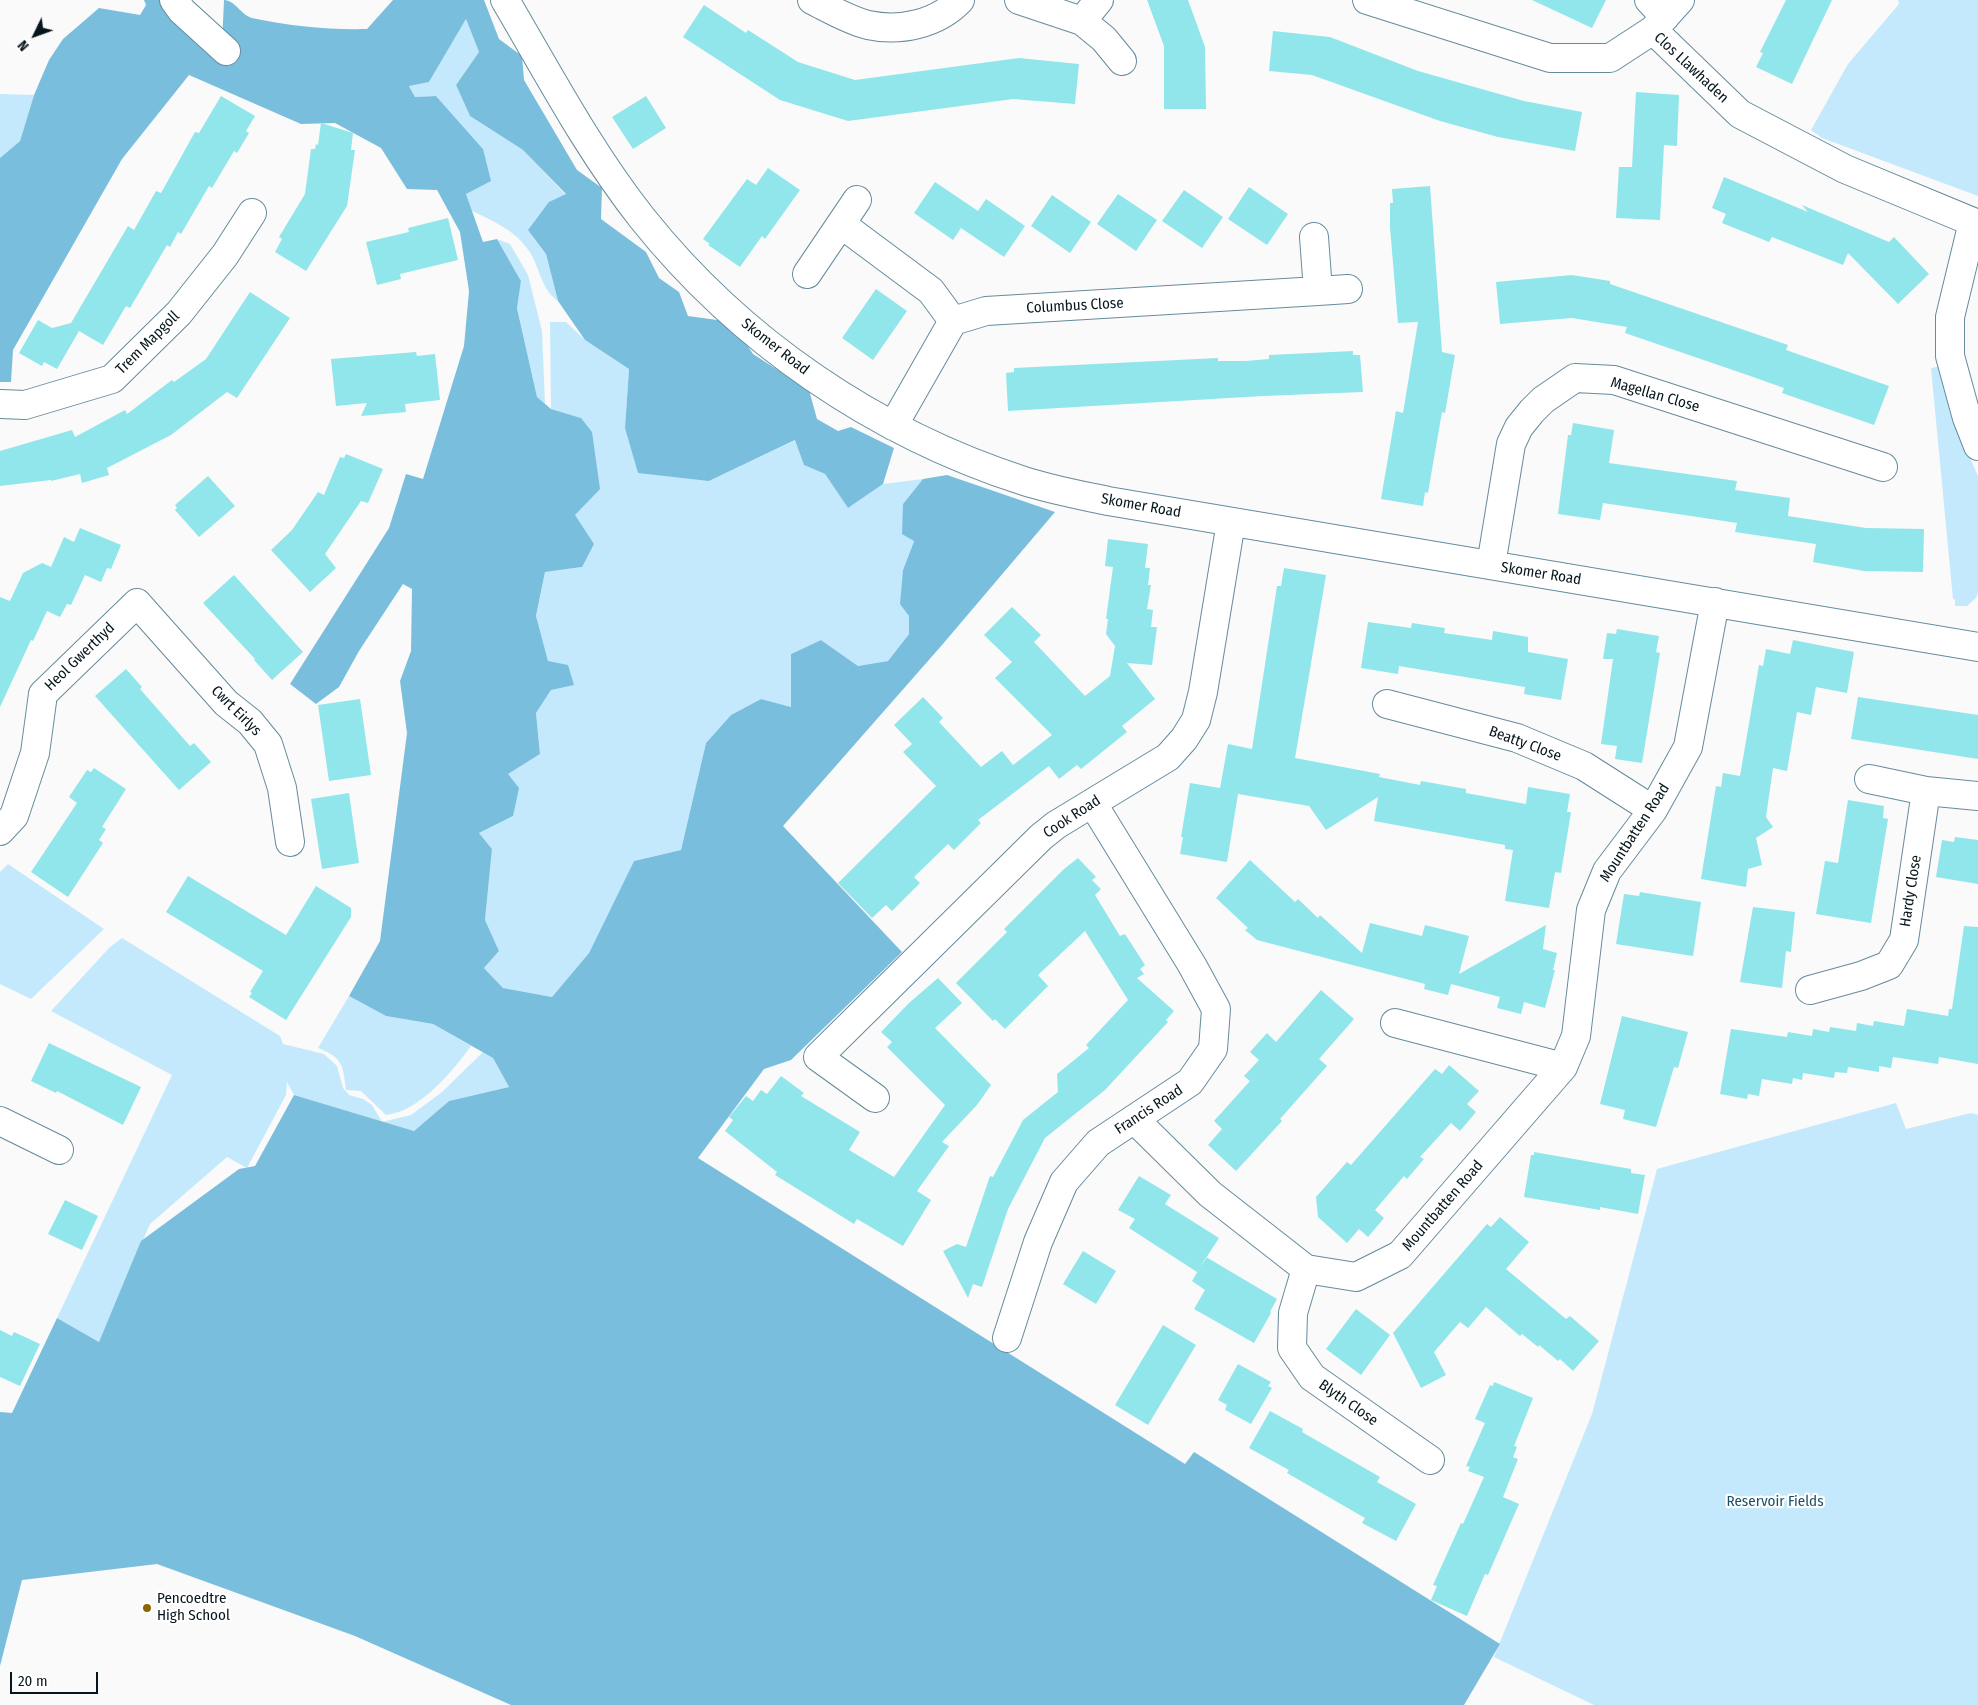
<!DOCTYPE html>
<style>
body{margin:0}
#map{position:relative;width:1978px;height:1705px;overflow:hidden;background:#fafafa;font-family:"Fira Sans Condensed",sans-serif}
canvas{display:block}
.north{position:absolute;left:10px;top:10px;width:50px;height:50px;-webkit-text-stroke:4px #fff;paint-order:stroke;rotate:228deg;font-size:14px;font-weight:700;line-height:20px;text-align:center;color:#07161d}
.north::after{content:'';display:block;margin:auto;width:18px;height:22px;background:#07161d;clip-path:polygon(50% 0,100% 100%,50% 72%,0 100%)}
.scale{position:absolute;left:10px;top:1672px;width:88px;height:22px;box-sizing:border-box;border:2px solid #07161d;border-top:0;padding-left:6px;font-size:15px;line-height:18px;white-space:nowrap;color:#07161d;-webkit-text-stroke:4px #fff;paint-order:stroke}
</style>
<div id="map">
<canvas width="1978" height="1705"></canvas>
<div class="north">N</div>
<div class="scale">20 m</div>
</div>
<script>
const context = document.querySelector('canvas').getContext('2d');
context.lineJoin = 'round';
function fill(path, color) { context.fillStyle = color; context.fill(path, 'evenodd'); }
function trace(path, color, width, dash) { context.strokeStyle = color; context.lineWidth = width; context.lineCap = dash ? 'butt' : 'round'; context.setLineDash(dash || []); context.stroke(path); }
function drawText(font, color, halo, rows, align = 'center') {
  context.font = font + ' "Fira Sans Condensed",sans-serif'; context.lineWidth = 4.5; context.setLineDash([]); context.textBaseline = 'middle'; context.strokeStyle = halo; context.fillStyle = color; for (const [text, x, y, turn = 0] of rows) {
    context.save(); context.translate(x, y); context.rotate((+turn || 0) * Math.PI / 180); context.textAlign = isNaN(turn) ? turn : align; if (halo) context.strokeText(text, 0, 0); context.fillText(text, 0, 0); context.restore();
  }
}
fill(new Path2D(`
 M 1898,0 L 1978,0 L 1978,196 L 1822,138 L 1811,130 L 1848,64 L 1899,4 Z
 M 466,19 L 479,52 L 456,85 L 470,116 L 523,150 L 566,195 L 529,230 L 546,254 L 558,301 C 541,290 540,267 529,251 C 515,230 493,221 472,211 L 466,194 L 483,149 L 436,96 L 415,97 L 409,85 L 429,82 Z
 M 0,94 L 34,95 L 20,141 L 0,158 Z
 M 497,239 L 510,244 L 528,275 L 542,331 L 545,404 L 537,397 L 517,307 L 521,281 Z
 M 550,322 L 566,322 L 585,340 L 629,369 L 625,428 L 709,481 L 796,440 L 804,465 L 825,474 L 848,508 L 883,484 L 923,479 L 903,504 L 914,540 L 903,570 L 909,616 L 909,634 L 888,661 L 858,666 L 821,640 L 791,654 L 791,707 L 761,699 L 731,715 L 706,743 L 681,850 L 634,861 L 589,953 L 552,997 L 503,988 L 484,968 L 499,951 L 485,920 L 492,849 L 479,833 L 513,816 L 507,774 L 540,754 L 536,713 L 551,690 L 548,661 L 536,617 L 545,572 L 582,567 L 575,515 L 581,418 L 551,409 Z
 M 1943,366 L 1967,451 L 1978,476 L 1978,593 L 1976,598 L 1967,606 L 1955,606 L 1955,600 L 1953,599 L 1931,368 Z
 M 8,864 L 104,929 L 31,999 L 0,984 L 0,872 Z
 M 122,938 L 280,1036 L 283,1044 L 324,1054 L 337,1066 L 343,1088 L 349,1095 L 363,1099 L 372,1105 L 382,1122 L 411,1115 L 442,1092 L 483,1052 L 493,1058 L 509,1087 L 449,1101 L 414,1131 L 294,1095 L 287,1082 L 286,1095 L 247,1168 L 227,1157 L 150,1224 L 99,1342 L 57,1318 L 172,1075 L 51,1011 L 110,947 Z
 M 349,996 L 386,1016 L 433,1024 L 471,1046 C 452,1072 420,1111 386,1115 L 361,1091 L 346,1090 C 343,1065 343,1058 318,1048 Z
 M 1896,1103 L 1906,1129 L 1971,1113 L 1978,1115 L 1978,1705 L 1594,1705 L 1494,1657 L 1592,1414 L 1657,1169 Z`), '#c4e9fc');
fill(new Path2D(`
 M 144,0 L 165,0 L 222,44 L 224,0 C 235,0 241,15 252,18 C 289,26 329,30 367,29 L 393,0 L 484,0 L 499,39 L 522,56 L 524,80 L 577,170 L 602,188 L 601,219 L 646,252 L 659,278 L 679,292 L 688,316 L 732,322 L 753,354 L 809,390 L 817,419 L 838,431 L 851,427 L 894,448 L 883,484 L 848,508 L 825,474 L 804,465 L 795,440 L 709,481 L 638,473 L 625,428 L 629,369 L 585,340 L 558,301 L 546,254 L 528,230 L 549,202 L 566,194 L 523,150 L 470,116 L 456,85 L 479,52 L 466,19 L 429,82 L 409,86 L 415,97 L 436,96 L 483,149 L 491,181 L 466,194 L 483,242 L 497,239 L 521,281 L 517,308 L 537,397 L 551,409 L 581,418 L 592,432 L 600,489 L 575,515 L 594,544 L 582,567 L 545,572 L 536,616 L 548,661 L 568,665 L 574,685 L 551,690 L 536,713 L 540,754 L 508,774 L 519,788 L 513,816 L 479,833 L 492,849 L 485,920 L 499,951 L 484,968 L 503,988 L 552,997 L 589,953 L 634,861 L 681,850 L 706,743 L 731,715 L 761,699 L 791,707 L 791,654 L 821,640 L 858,666 L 888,661 L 909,634 L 909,616 L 900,604 L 903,570 L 914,541 L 902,534 L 903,504 L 923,479 L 947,475 L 1055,512 L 942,645 L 783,826 L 902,952 L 791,1060 L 764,1069 L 698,1158 L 1185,1464 L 1194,1452 L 1500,1644 L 1464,1705 L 511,1705 L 355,1636 L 157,1564 L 22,1580 L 0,1666 L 0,1412 L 12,1413 L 57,1318 L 99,1342 L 141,1241 L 239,1169 L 255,1166 L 294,1095 L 414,1131 L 449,1101 L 509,1087 L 493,1058 L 433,1024 L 386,1016 L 349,996 L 380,941 L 407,733 L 400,681 L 411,651 L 412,589 L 403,584 L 359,651 L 339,687 L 316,704 L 290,684 L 389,528 L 406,474 L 423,479 L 464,346 L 469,291 L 460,232 L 437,190 L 407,189 L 381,148 L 335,123 L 301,124 L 189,75 L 122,159 L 13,350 L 11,382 L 0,382 L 0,158 L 20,141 L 34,95 L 49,60 L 63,39 L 99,8 L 140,15 L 146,5 Z`), '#7abede');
fill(new Path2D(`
 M 1147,0 L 1188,0 L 1205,47 L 1206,109 L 1164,109 L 1164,46 Z
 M 1532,0 L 1606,0 L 1592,28 Z
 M 1786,0 L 1832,0 L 1792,84 L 1756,67 L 1763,53 L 1760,52 Z
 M 704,5 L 746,33 L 748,30 L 798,62 L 855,80 L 1019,58 L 1079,64 L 1075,104 L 1013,99 L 848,121 L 780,100 L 683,37 Z
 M 1273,31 L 1330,37 L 1418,71 L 1524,101 L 1582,112 L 1575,151 L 1498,137 L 1440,121 L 1312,75 L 1269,71 Z
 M 1636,92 L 1679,95 L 1677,146 L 1664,145 L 1660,220 L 1616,218 L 1619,167 L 1632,167 Z
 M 221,96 L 255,116 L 246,131 L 249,133 L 237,153 L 234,151 L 212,188 L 209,186 L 181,234 L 178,232 L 170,247 L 167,245 L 130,308 L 126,306 L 103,345 L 79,331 L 57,369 L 44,362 L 42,366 L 19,353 L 38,320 L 52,328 L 71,323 L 128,226 L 134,230 L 156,191 L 161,193 L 195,132 L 199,133 Z
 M 646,96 L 666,128 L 633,149 L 612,117 Z
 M 321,123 L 353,133 L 351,150 L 355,150 L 347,206 L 306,271 L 275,252 L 282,239 L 279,237 L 305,194 L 311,149 L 315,149 L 316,144 L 318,145 Z
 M 768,168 L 800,190 L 765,239 L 762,236 L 740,267 L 708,245 L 710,244 L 703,239 L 747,179 L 756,185 Z
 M 1724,177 L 1808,212 L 1802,205 L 1889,242 L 1894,237 L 1929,274 L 1898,304 L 1848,253 L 1843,265 L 1772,237 L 1769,242 L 1722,223 L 1726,214 L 1712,208 Z
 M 935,182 L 978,211 L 986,199 L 1025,226 L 1004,257 L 961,228 L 953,240 L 914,213 Z
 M 1430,186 L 1442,352 L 1455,355 L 1445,413 L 1442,412 L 1430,481 L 1428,493 L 1425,492 L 1423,506 L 1381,499 L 1396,411 L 1403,413 L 1418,322 L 1398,323 L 1390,227 L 1390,203 L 1393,203 L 1392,189 Z
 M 1249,187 L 1288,214 L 1267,245 L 1228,219 Z
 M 1184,190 L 1223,217 L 1202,248 L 1162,221 Z
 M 1118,194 L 1157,220 L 1136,251 L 1097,224 Z
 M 1052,195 L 1091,222 L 1070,253 L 1031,226 Z
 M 448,218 L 458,260 L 400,274 L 401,279 L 377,285 L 366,242 L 409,232 L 408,228 Z
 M 1572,275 L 1610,281 L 1610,284 L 1788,345 L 1786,350 L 1889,386 L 1874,425 L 1782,393 L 1784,388 L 1756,378 L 1625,333 L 1627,327 L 1572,318 L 1500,324 L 1496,282 Z
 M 876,289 L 907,311 L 873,360 L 842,338 Z
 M 250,292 L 290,318 L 237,398 L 227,392 L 171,435 L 107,468 L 109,475 L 82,483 L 80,474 L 51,481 L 51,480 L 0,486 L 0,451 L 72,430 L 75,437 L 125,410 L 127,414 L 172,380 L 174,382 L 206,359 Z
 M 1353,351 L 1353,355 L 1360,355 L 1363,392 L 1263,396 L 1008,411 L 1006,373 L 1014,372 L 1014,368 L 1218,358 L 1218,361 L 1246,361 L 1269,359 L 1269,355 Z
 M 416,352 L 417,356 L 435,354 L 440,400 L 405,404 L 406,412 L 361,416 L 367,403 L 336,406 L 331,359 Z
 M 1573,423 L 1614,430 L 1609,463 L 1737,481 L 1735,490 L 1790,498 L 1788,516 L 1866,528 L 1924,529 L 1923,572 L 1864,571 L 1813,562 L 1816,544 L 1735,532 L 1737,523 L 1691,516 L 1603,503 L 1600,520 L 1558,514 L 1568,435 L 1571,435 Z
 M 346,454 L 383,469 L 368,503 L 361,501 L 325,554 L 336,568 L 310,592 L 271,550 L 292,530 L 318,492 L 324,495 L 340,457 L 344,458 Z
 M 208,476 L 235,506 L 199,537 L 175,510 L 177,508 L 175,505 Z
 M 80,528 L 121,545 L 111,569 L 107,568 L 101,582 L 85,575 L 71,605 L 67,604 L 60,617 L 47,611 L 33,641 L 31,640 L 0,707 L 0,597 L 10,601 L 23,573 L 42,563 L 51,567 L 64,537 L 74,542 Z
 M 1108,539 L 1148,544 L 1145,568 L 1150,568 L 1148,585 L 1151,585 L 1147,609 L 1153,610 L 1151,627 L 1157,627 L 1152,665 L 1127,663 L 1155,699 L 1122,726 L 1127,732 L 1081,769 L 1077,765 L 1059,779 L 1049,766 L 978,820 L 981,823 L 954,850 L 948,844 L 914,877 L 920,883 L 892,911 L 886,905 L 872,918 L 838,883 L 936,786 L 903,752 L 912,744 L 894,725 L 923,697 L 943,718 L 939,722 L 981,767 L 1002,751 L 1013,765 L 1052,735 L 995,678 L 1012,662 L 984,635 L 1012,607 L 1041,635 L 1034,642 L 1085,696 L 1110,676 L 1115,646 L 1106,634 L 1108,619 L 1106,619 L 1113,567 L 1105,566 Z
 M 1284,568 L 1326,575 L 1295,758 L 1380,774 L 1379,777 L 1420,785 L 1421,781 L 1466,789 L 1466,793 L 1526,804 L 1528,787 L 1570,794 L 1567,812 L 1571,812 L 1561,873 L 1555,872 L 1549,908 L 1505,901 L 1513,850 L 1505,849 L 1505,845 L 1374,821 L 1378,797 L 1326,830 L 1309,806 L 1238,794 L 1227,862 L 1180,854 L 1183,837 L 1181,837 L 1190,783 L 1220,788 L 1228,744 L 1252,749 L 1277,586 L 1281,586 Z
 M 234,575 L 303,652 L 272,680 L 254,660 L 255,659 L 203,603 Z
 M 1368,622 L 1411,628 L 1412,623 L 1445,628 L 1444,633 L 1492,640 L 1493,631 L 1528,637 L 1528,652 L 1568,659 L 1561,700 L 1524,694 L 1525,687 L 1399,666 L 1398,674 L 1361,668 Z
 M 1617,629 L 1659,636 L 1656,652 L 1660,653 L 1642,763 L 1615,759 L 1617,746 L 1601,744 L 1613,659 L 1603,659 L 1607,633 L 1616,634 Z
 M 1793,640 L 1854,652 L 1847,693 L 1816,687 L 1811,715 L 1797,712 L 1787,771 L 1773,768 L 1766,817 L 1773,827 L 1756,838 L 1762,865 L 1748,869 L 1746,887 L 1701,879 L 1716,786 L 1721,787 L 1723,773 L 1740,776 L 1759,665 L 1763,666 L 1766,649 L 1790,654 Z
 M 126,669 L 142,687 L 140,689 L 190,746 L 194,743 L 211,762 L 179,790 L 95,696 Z
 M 1858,697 L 1978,715 L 1978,759 L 1851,739 Z
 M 360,699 L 371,775 L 329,781 L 318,705 Z
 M 94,768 L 126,789 L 102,827 L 106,829 L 99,840 L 103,843 L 68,897 L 31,872 L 77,803 L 69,797 L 87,770 L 91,772 Z
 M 349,793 L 359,863 L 322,869 L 311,799 Z
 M 1848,800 L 1884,806 L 1883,818 L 1888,819 L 1871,923 L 1816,914 L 1825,861 L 1838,863 Z
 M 1955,837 L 1978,840 L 1978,884 L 1936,877 L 1942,840 L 1954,842 Z
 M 1078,858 L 1096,877 L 1092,880 L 1101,889 L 1095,895 L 1120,936 L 1125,934 L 1145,965 L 1140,969 L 1144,974 L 1137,978 L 1174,1011 L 1166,1020 L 1168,1022 L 1105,1090 L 1045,1138 L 1008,1209 L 982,1287 L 973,1284 L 968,1298 L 943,1251 L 957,1244 L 966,1247 L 990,1176 L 993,1177 L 1023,1120 L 1058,1092 L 1057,1074 L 1089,1048 L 1086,1045 L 1128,1000 L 1085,931 L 1038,975 L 1048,986 L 1005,1029 L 995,1019 L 993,1021 L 956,983 L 1007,932 L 1004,929 L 1064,869 Z
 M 1250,860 L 1295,902 L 1298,899 L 1318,918 L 1320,915 L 1362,953 L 1370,923 L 1422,936 L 1425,925 L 1469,936 L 1459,974 L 1546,925 L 1543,949 L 1557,953 L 1553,970 L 1555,970 L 1545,1008 L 1524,1002 L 1521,1014 L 1497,1008 L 1500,997 L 1451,984 L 1448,995 L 1424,989 L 1425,984 L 1257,940 L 1245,930 L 1248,928 L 1216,898 Z
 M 188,876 L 286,935 L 316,886 L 351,908 L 351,917 L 286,1020 L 249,997 L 252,993 L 250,992 L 263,971 L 166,912 Z
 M 1640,892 L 1701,902 L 1693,956 L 1616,944 L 1624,894 L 1639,896 Z
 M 1753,907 L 1795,912 L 1791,952 L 1786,951 L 1782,988 L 1740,982 Z
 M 1964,926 L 1978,927 L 1978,1064 L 1939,1057 L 1938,1064 L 1893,1057 L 1891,1068 L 1879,1066 L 1879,1072 L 1848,1067 L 1847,1073 L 1835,1072 L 1834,1078 L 1803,1073 L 1802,1080 L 1793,1078 L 1792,1084 L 1762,1079 L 1759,1096 L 1748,1094 L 1747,1099 L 1720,1094 L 1731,1029 L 1787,1037 L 1788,1032 L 1812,1036 L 1813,1029 L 1829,1032 L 1830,1027 L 1856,1031 L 1857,1023 L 1873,1026 L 1874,1021 L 1904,1026 L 1907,1009 L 1948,1016 L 1949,1009 L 1952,1009 Z
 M 938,978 L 962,1003 L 935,1028 L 991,1085 L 977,1105 L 942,1142 L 949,1146 L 917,1191 L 931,1200 L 903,1246 L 857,1219 L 854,1224 L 775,1175 L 777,1172 L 725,1131 L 733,1120 L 729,1117 L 746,1096 L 753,1101 L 761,1090 L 767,1094 L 781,1076 L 804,1093 L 801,1096 L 860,1132 L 849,1150 L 894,1177 L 945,1105 L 887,1047 L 892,1042 L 881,1032 L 909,1003 Z
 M 1321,990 L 1354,1019 L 1319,1059 L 1327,1066 L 1280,1119 L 1282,1121 L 1236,1171 L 1208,1145 L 1222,1129 L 1214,1121 L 1250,1081 L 1244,1076 L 1259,1060 L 1250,1052 L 1267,1033 L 1276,1042 Z
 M 1622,1016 L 1688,1032 L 1678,1068 L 1674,1067 L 1656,1127 L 1623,1119 L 1625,1110 L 1600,1104 Z
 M 49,1043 L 141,1087 L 123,1125 L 57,1091 L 56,1093 L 31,1081 Z
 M 1449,1065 L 1479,1091 L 1467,1104 L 1476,1112 L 1460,1131 L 1451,1123 L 1420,1157 L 1424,1159 L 1407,1179 L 1404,1176 L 1375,1210 L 1384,1218 L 1368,1237 L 1359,1229 L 1347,1243 L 1318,1217 L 1316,1197 L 1347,1162 L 1351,1165 L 1435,1069 L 1442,1074 Z
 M 1534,1152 L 1631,1169 L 1631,1173 L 1645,1175 L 1638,1214 L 1600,1207 L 1600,1210 L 1524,1197 L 1531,1155 L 1534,1155 Z
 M 1139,1176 L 1171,1195 L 1165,1204 L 1219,1238 L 1197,1272 L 1129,1228 L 1135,1219 L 1118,1210 Z
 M 65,1200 L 98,1216 L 82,1250 L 48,1234 Z
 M 1500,1217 L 1529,1242 L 1506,1269 L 1566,1319 L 1570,1316 L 1599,1341 L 1573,1371 L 1560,1359 L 1558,1361 L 1539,1345 L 1538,1347 L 1522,1334 L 1520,1336 L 1486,1307 L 1468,1328 L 1460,1322 L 1434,1352 L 1446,1375 L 1421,1388 L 1393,1333 L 1487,1224 L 1491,1227 Z
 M 1083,1251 L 1116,1271 L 1096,1304 L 1063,1284 Z
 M 1206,1257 L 1277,1299 L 1270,1312 L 1271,1313 L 1254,1343 L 1194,1309 L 1205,1290 L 1192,1281 Z
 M 1356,1309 L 1390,1335 L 1361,1375 L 1326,1349 Z
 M 1163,1325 L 1196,1345 L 1148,1425 L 1115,1405 Z
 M 0,1330 L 12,1336 L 14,1332 L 40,1344 L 20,1386 L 0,1377 Z
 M 1238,1364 L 1271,1382 L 1268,1386 L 1272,1388 L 1251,1424 L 1225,1410 L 1227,1405 L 1218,1400 Z
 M 1494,1382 L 1533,1398 L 1514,1446 L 1517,1447 L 1513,1457 L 1518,1459 L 1503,1497 L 1519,1504 L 1488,1575 L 1485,1574 L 1467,1616 L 1431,1600 L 1437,1586 L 1433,1585 L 1461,1523 L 1463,1524 L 1484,1477 L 1468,1471 L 1470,1467 L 1466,1466 L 1485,1423 L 1475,1419 L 1490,1385 L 1493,1386 Z
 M 1270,1411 L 1303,1429 L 1302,1432 L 1380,1477 L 1377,1482 L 1416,1504 L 1396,1541 L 1362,1523 L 1365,1518 L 1287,1473 L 1289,1470 L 1249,1448 Z`), '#90e6eb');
const minor = new Path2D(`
 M 174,0 L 182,11 L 226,51
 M 505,0 C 548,73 589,151 642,218 C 740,341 875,433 1024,481 C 1052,490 1080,495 1108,501 L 1978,647
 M 812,0 C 830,9 848,20 868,25 C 900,32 937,24 960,0
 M 1019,0 L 1082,21 L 1104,39 L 1122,61
 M 1367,0 L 1550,58 L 1610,58 L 1653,30 L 1740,114 L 1845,169 L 1973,222 L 1950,317 L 1950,356 L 1967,418 L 1978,446
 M 1649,0 L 1665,17
 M 1082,21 L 1099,0
 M 1653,30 L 1680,0
 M 841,224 L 931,291 L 953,321
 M 1314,237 L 1318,291 L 1348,289
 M 807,274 L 857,200
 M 0,404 L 25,405 L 112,379 L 179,313 L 225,255 L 252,213
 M 893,426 L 953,321 L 986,311 L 1318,291
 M 1491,565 L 1511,444 L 1519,427 L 1532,411 L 1543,400 L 1575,378 L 1614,380 L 1883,467
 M 1387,704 L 1517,738 L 1584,766 L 1653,810
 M 1869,779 L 1926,791 L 1978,796
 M 0,831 L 14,816 L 35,753 L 43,694 L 137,603 L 226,703 L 250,722 L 268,744 L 282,788 L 290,842
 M 1810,990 L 1861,976 L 1889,965 L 1904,940 L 1926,791
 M 1395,1023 L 1563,1067
 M 875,1098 L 818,1057 L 1041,837 L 1056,825 L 1168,757 L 1184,739 L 1196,720 L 1203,692 L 1231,522
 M 1134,1119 L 1210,1194 L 1306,1269 L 1356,1277 L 1400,1255 L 1563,1067 L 1576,1036 L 1591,910 L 1607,871 L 1653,810 L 1688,747 L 1715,602
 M 0,1121 L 59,1150
 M 1306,1269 L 1293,1313 L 1292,1348 L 1312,1377 L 1430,1460
 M 1007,1338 L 1038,1242 L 1064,1182 L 1098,1143 L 1190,1082 L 1213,1049 L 1216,1009 L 1192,965 L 1093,804`);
trace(minor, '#668b9d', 30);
trace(minor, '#fff', 28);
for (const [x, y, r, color] of [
 [147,1608,5,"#8b6404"]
]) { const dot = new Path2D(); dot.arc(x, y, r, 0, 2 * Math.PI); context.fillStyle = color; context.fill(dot); trace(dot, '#fff', 2); }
drawText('15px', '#07161d', '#fff', [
 ["Clos Llawhaden",1691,68,43],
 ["Columbus Close",1075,306,-3],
 ["Trem Mapgoll",148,343,-45],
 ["Skomer Road",775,347,38],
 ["Magellan Close",1655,395,16],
 ["Skomer Road",1141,506,10],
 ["Skomer Road",1541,574,9],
 ["Heol Gwerthyd",80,657,-44],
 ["Cwrt Eirlys",236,711,45],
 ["Beatty Close",1525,744,20],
 ["Cook Road",1072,817,-33],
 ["Mountbatten Road",1635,833,-57],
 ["Hardy Close",1911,891,-81],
 ["Francis Road",1149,1110,-33],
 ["Mountbatten Road",1443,1206,-49],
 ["Blyth Close",1348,1403,35]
]);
drawText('15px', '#1a5168', '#fff', [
 ["Reservoir Fields",1775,1502]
]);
drawText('15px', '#07161d', '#fff', [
 ["Pencoedtre",157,1599],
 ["High School",157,1616]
], 'left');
</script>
